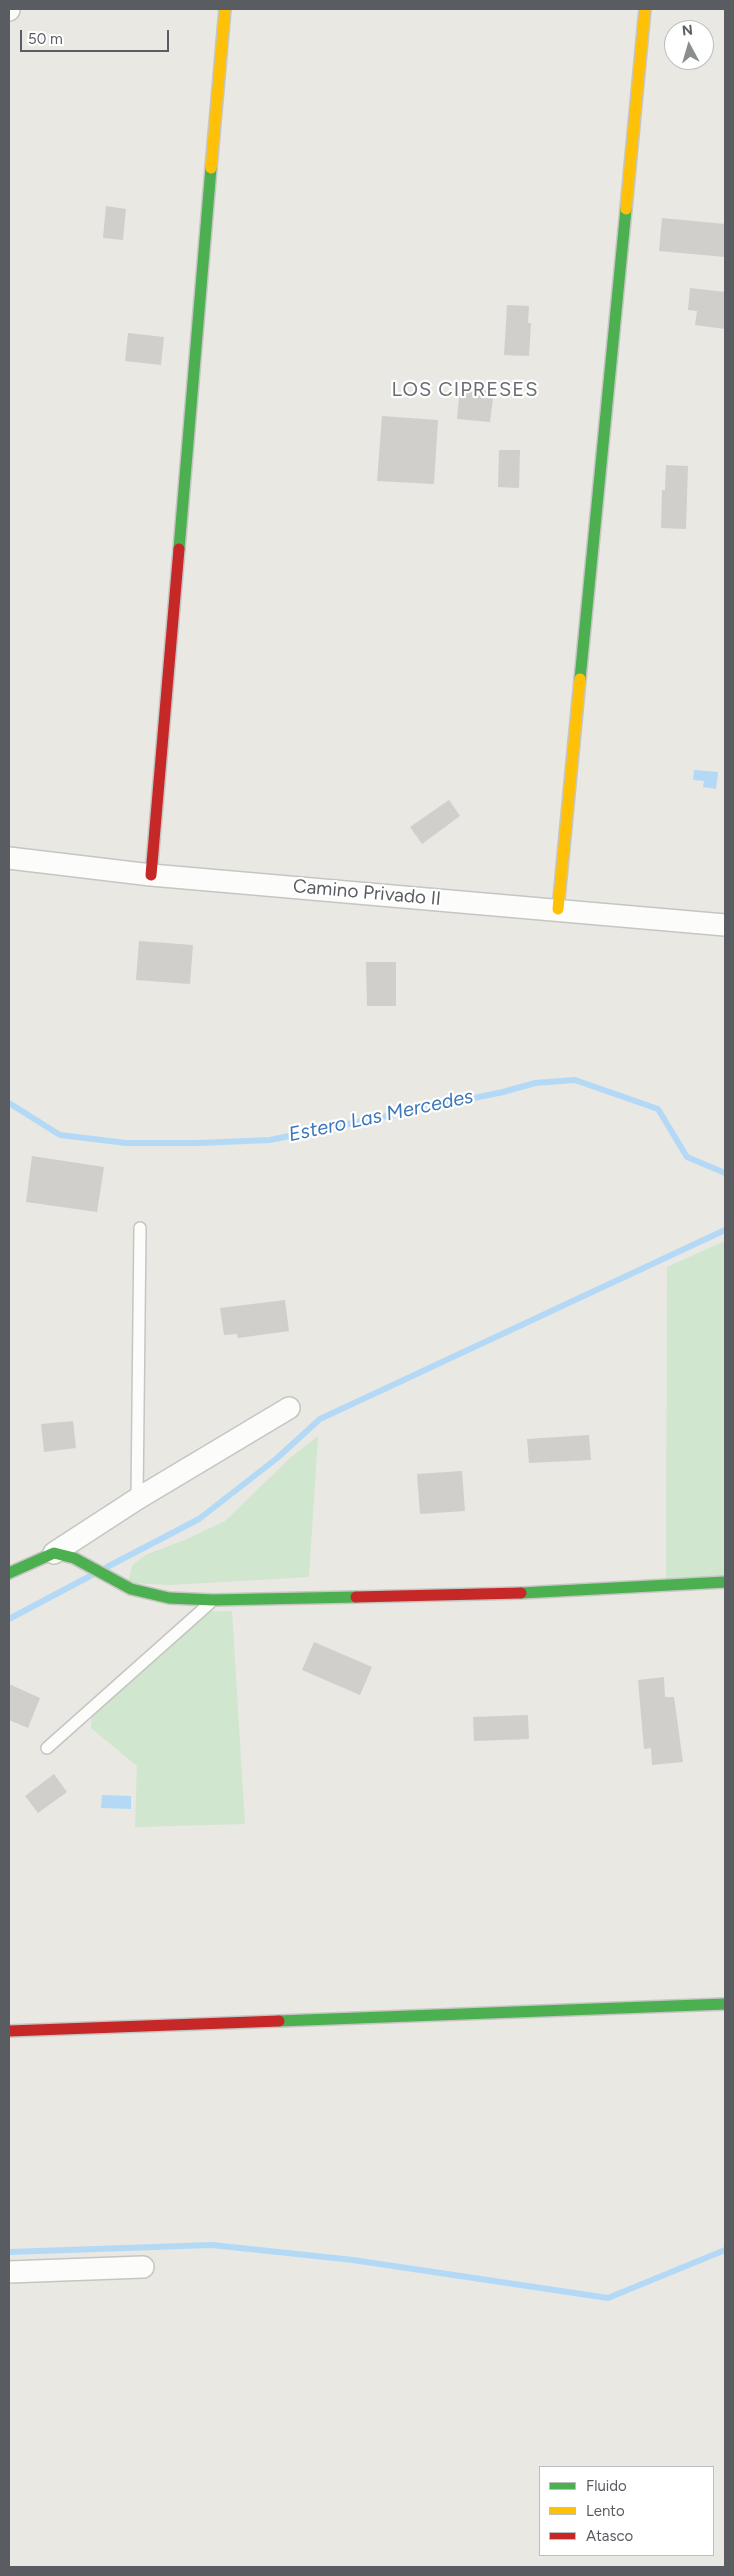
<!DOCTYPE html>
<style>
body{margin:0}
#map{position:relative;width:734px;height:2576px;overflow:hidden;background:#e9e8e3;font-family:Figtree,sans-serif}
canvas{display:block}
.frame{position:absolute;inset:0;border:10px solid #595d62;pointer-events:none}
.legend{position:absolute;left:539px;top:2466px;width:175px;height:90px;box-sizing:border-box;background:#fff;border:1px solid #bdbec0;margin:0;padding:6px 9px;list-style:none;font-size:15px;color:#595d62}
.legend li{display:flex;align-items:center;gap:10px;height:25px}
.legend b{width:25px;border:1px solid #bdbec0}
.north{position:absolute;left:664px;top:20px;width:50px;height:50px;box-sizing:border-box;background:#fff;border:1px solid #bdbec0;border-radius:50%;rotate:354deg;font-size:14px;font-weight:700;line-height:20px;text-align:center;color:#595d62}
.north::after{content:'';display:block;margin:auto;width:18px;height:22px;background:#8b8e8f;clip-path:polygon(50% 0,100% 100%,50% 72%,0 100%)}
.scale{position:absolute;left:20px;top:30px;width:149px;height:22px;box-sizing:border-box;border:2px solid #595d62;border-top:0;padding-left:6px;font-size:15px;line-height:18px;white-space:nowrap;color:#595d62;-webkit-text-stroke:4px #fff;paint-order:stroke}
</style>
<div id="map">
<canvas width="734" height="2576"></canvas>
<div class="frame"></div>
<ul class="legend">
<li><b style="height:6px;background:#4caf50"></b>Fluido</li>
<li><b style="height:6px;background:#ffc107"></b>Lento</li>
<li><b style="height:6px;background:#c62828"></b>Atasco</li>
</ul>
<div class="north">N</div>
<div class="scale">50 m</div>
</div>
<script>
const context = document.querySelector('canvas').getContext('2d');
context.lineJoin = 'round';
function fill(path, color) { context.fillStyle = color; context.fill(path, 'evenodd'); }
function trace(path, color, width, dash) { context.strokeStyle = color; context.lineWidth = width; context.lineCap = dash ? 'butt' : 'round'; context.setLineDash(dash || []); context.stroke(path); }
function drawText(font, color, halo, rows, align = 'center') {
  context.font = font + ' Figtree,sans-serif'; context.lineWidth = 4.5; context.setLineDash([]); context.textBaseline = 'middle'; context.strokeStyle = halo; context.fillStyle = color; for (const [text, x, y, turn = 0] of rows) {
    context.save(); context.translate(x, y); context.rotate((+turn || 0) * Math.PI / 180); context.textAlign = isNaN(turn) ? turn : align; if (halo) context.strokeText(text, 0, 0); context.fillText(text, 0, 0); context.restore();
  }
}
fill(new Path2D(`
 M 725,1241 L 725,1578 L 666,1579 L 667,1267 Z
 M 318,1436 L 309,1577 L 170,1585 L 128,1583 L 132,1566 L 145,1555 L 187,1539 L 225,1521 L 290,1458 Z
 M 232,1611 L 245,1824 L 135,1827 L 137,1766 L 91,1728 L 93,1700 L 194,1612 Z`), '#d0e6ce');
fill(new Path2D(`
 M 694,770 L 718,772 L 716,789 L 703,787 L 704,781 L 693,780 Z
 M 102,1795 L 131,1796 L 131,1809 L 101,1808 Z`), '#b4d9f7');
trace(new Path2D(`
 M 9,1103 L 60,1135 L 126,1143 L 199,1143 L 270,1140 L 503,1092 L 535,1083 L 575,1080 L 658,1109 L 687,1157 L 725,1173
 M 107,1567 L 199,1519 L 276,1459 L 320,1419 L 725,1230
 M 9,1619 L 92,1575
 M 9,2252 L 212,2245 L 353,2260 L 608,2298 L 725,2250`), '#b4d9f7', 6);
fill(new Path2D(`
 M 106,206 L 126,209 L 123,240 L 103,238 Z
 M 662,218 L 725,224 L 725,257 L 659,251 Z
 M 690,288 L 725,292 L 725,329 L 695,325 L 697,311 L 688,310 Z
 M 507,305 L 529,306 L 528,323 L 531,323 L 529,356 L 504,355 Z
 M 128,333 L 164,337 L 161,365 L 125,361 Z
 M 460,387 L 494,391 L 490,422 L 457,419 Z
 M 382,416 L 438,420 L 434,484 L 377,481 Z
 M 499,450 L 520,450 L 519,488 L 498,487 Z
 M 666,465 L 688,466 L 686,529 L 661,528 L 662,490 L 665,490 Z
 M 449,800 L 460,816 L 422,844 L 410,827 Z
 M 139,941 L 193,945 L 190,984 L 136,980 Z
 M 366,962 L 396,962 L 396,1006 L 367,1006 Z
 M 32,1156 L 104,1167 L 97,1212 L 26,1202 Z
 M 285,1300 L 289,1331 L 238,1338 L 237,1334 L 224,1335 L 220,1308 Z
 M 73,1421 L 76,1448 L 44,1452 L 41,1424 Z
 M 589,1435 L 591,1460 L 529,1463 L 527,1439 Z
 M 462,1471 L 465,1511 L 420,1514 L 417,1474 Z
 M 314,1642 L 372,1667 L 360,1695 L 302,1670 Z
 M 664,1677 L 665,1697 L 674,1697 L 683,1762 L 652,1765 L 651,1748 L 644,1749 L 638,1680 Z
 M 9,1684 L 40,1698 L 28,1728 L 9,1720 Z
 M 528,1715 L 529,1739 L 474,1741 L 473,1717 Z
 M 54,1774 L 67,1792 L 38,1813 L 25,1796 Z`), '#d0cfcc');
const lane = new Path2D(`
 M 137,1499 L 140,1228
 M 47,1748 L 210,1603`);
const street = new Path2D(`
 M 9,10 L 9,9
 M 9,858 L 151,875 L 725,925
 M 54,1553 L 137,1499 L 289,1408
 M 9,2272 L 143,2267`);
const fast = new Path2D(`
 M 179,549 L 211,168
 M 580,679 L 626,209
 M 9,1573 L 54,1553 L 74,1558 L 131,1589 L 169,1598 L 213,1600 L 356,1597
 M 521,1593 L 725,1582
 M 279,2021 L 725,2004`);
const slow = new Path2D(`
 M 211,168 L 225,9
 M 626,209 L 645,9
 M 558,909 L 580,679`);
const jam = new Path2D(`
 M 151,875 L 179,549
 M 356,1597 L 521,1593
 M 9,2031 L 279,2021`);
trace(lane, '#c5c5c4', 14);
trace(street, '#c5c5c4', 24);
trace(fast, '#c6c6c5', 14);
trace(slow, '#c6c6c5', 14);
trace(jam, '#c6c6c5', 14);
trace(lane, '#fcfcfb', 11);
trace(street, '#fcfcfb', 21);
trace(fast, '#4caf50', 11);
trace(slow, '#ffc107', 11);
trace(jam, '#c62828', 11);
drawText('19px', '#595d62', '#fff', [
 ["Camino Privado II",367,893,5]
]);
context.letterSpacing = '1px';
drawText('20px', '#6a6e74', '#fff', [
 ["LOS CIPRESES",465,390]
]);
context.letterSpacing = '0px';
drawText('italic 20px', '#3c78bc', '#fff', [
 ["Estero Las Mercedes",381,1116,-12]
]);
</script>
